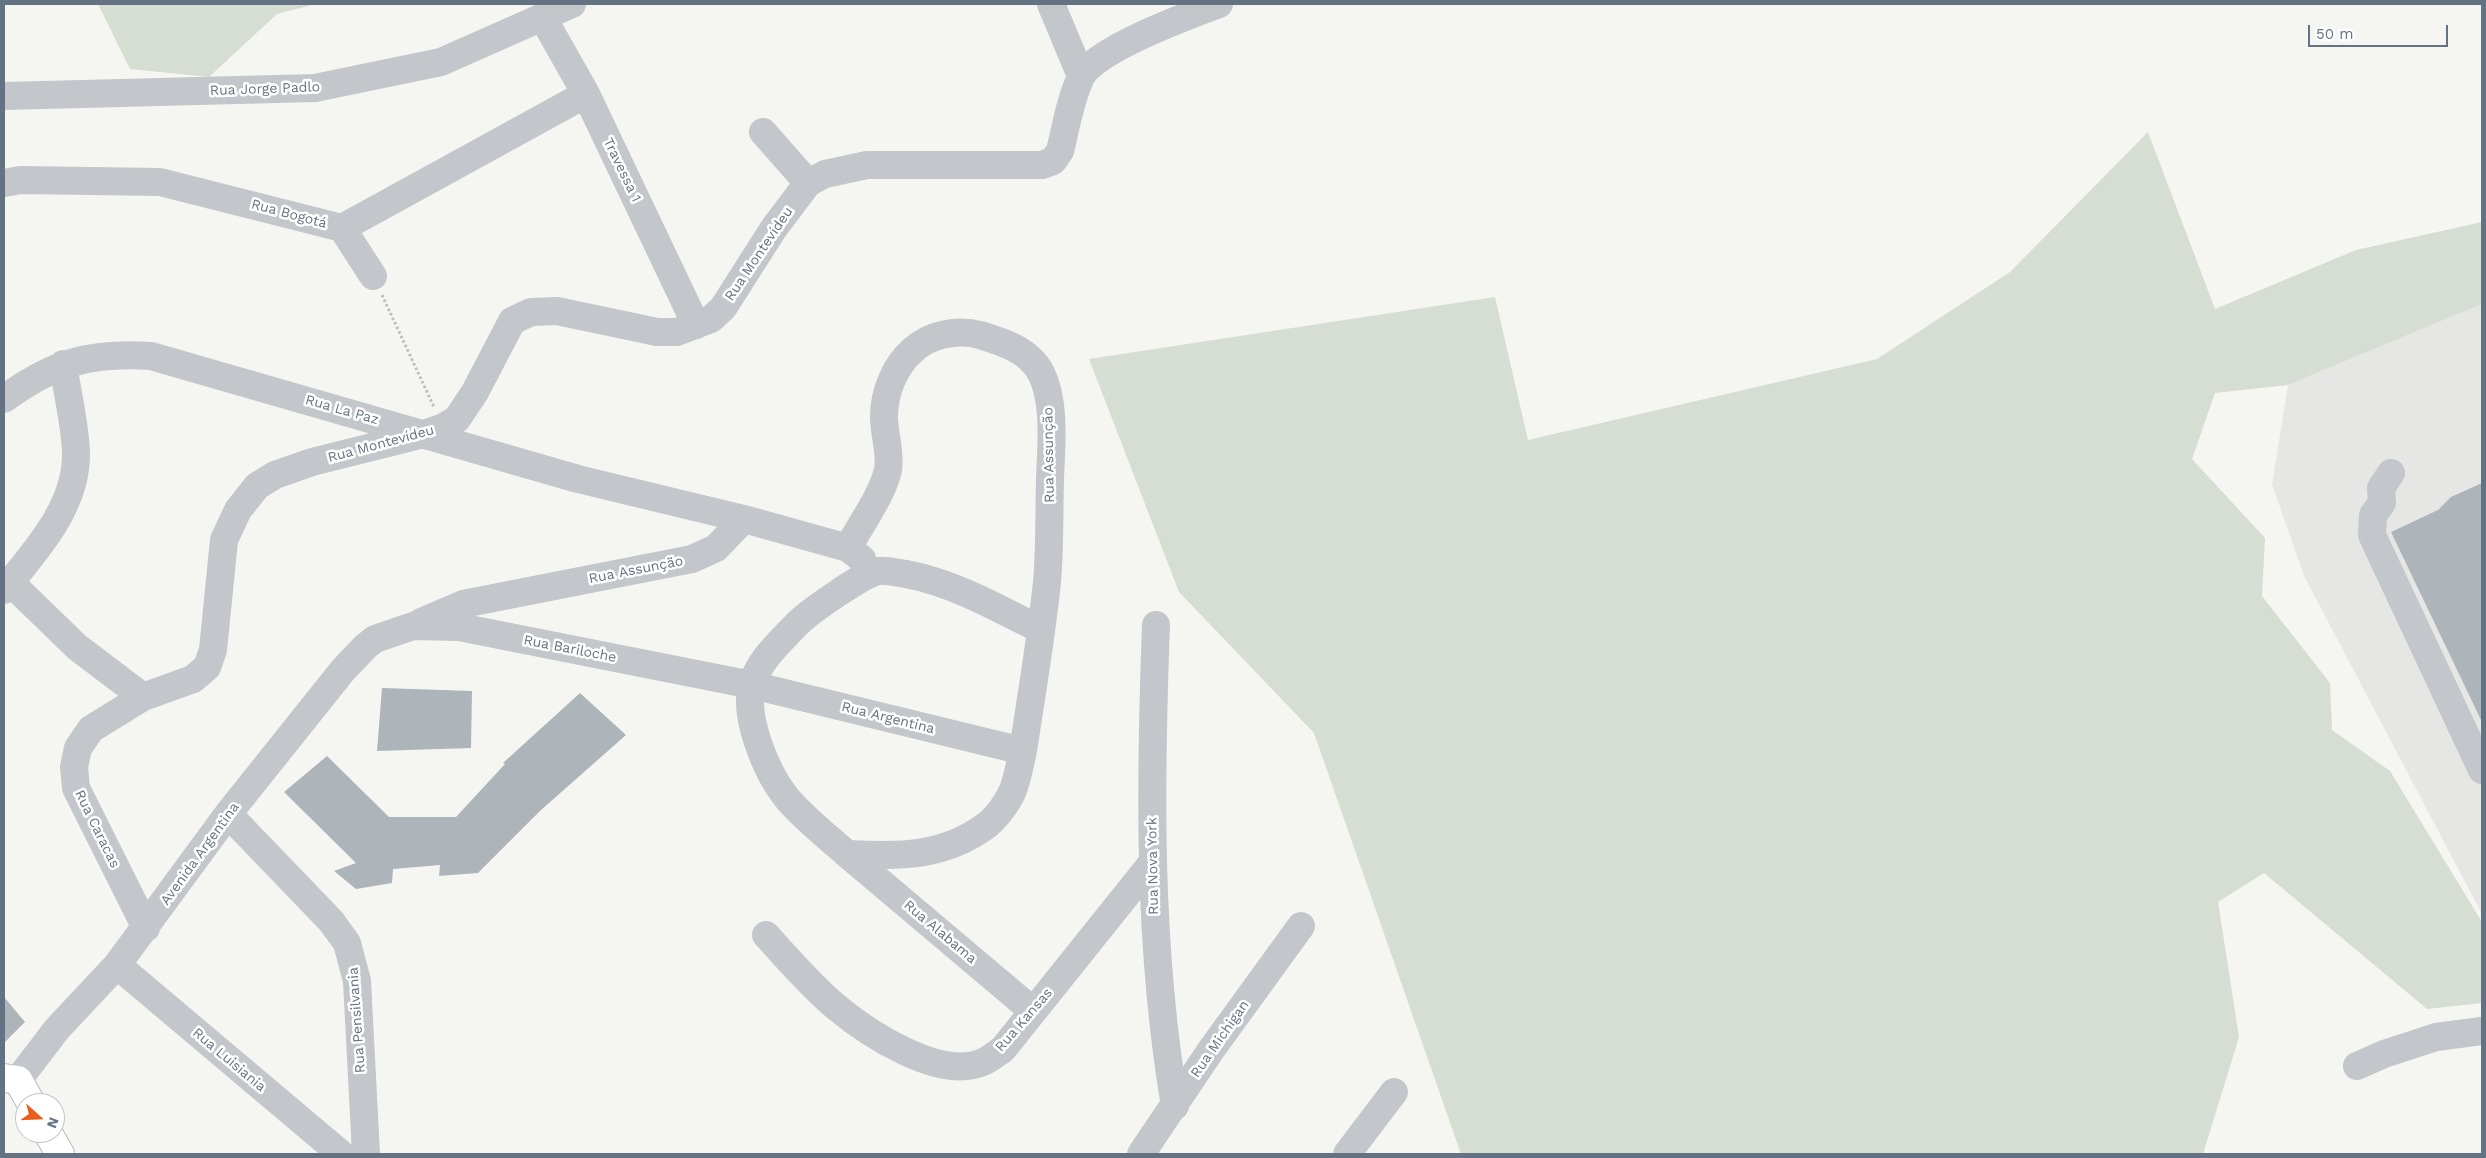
<!DOCTYPE html>
<meta charset="utf-8">
<style>
body{margin:0}
#map{position:relative;width:2486px;height:1158px;overflow:hidden;background:#f5f6f2;font-family:"Work Sans",sans-serif}
canvas{display:block}
.frame{position:absolute;inset:0;border:5px solid #637384;pointer-events:none}
.north{position:absolute;left:15px;top:1093px;width:50px;height:50px;box-sizing:border-box;background:#fff;border:1px solid #c1c7ce;border-radius:50%;rotate:110deg;font-size:14px;font-weight:700;line-height:20px;text-align:center;color:#637384}
.north::after{content:'';display:block;margin:auto;width:18px;height:22px;background:#e95c1e;clip-path:polygon(50% 0,100% 100%,50% 72%,0 100%)}
.scale{position:absolute;left:2308px;top:25px;width:140px;height:22px;box-sizing:border-box;border:2px solid #637384;border-top:0;padding-left:6px;font-size:15px;line-height:18px;white-space:nowrap;color:#637384;-webkit-text-stroke:4px #fff;paint-order:stroke}
</style>
<div id="map">
<canvas width="2486" height="1158"></canvas>
<div class="frame"></div>
<div class="north">N</div>
<div class="scale">50 m</div>
</div>
<script>
const context = document.querySelector('canvas').getContext('2d');
context.lineJoin = 'round';
function fill(path, color) { context.fillStyle = color; context.fill(path, 'evenodd'); }
function trace(path, color, width, dash) { context.strokeStyle = color; context.lineWidth = width; context.lineCap = dash ? 'butt' : 'round'; context.setLineDash(dash || []); context.stroke(path); }
function drawText(font, color, halo, rows, align = 'center') {
  context.font = font + ' "Work Sans",sans-serif'; context.lineWidth = 5; context.setLineDash([]); context.textBaseline = 'middle'; context.strokeStyle = halo; context.fillStyle = color; for (const [text, x, y, turn = 0] of rows) {
    context.save(); context.translate(x, y); context.rotate((+turn || 0) * Math.PI / 180); context.textAlign = isNaN(turn) ? turn : align; if (halo) context.strokeText(text, 0, 0); context.fillText(text, 0, 0); context.restore();
  }
}
fill(new Path2D(`
 M 2482,304 L 2482,914 L 2304,576 L 2272,484 L 2288,385 Z`), '#e6e7e5');
fill(new Path2D(`
 M 98,4 L 316,4 L 277,14 L 209,77 L 130,69 Z
 M 2148,132 L 2215,309 L 2356,250 L 2482,222 L 2482,304 L 2288,385 L 2215,393 L 2192,459 L 2265,538 L 2262,596 L 2330,683 L 2332,730 L 2390,771 L 2482,922 L 2482,1003 L 2427,1009 L 2264,873 L 2218,902 L 2239,1037 L 2203,1154 L 1461,1154 L 1314,733 L 1179,592 L 1089,359 L 1495,297 L 1528,440 L 1877,359 L 2010,272 Z`), '#d6ddd3');
fill(new Path2D(`
 M 2482,483 L 2482,722 L 2391,532 L 2438,510 L 2451,497 Z
 M 382,688 L 472,691 L 471,748 L 377,751 Z
 M 580,693 L 626,735 L 541,810 L 478,873 L 439,876 L 440,865 L 393,869 L 392,883 L 356,889 L 334,871 L 356,863 L 284,792 L 327,756 L 389,817 L 456,817 L 505,764 L 503,763 Z
 M 4,997 L 25,1022 L 4,1043 Z`), '#adb4ba');
const major = new Path2D(`
 M 4,1078 L 18,1080 L 31,1103
 M 48,1133 L 60,1154`);
trace(major, '#b6babe', 30);
trace(new Path2D(`
 M 382,295 L 434,407`), '#bcbfc1', 3, [2.5, 2.5]);
trace(new Path2D(`
 M 1051,4 L 1081,76
 M 543,18 L 586,94 L 696,325
 M 4,96 L 315,88 L 441,62 L 572,4
 M 763,132 L 808,183
 M 4,183 L 20,180 L 160,182 L 342,228 L 586,94
 M 342,228 L 373,276
 M 4,399 C 53,363 89,352 151,356 L 578,479 L 744,519
 M 2391,473 L 2381,488 L 2382,503 L 2373,515 L 2372,535 L 2482,770
 M 848,548 C 860,525 882,496 888,470 C 891,453 884,434 884,417 C 884,393 894,367 912,351 C 929,334 958,329 980,335 C 1003,342 1029,350 1041,373 C 1056,402 1051,448 1050,479 C 1049,514 1050,548 1047,582 C 1043,621 1037,660 1031,699 C 1026,729 1023,761 1013,790 C 1008,802 997,817 987,825 C 943,858 898,856 847,854 C 827,836 803,818 786,797 C 766,772 743,716 752,684 C 760,659 780,642 797,624 C 809,612 864,573 879,571 C 887,570 898,573 906,574 C 954,583 998,608 1041,630
 M 10,582 L 77,647 L 143,697
 M 4,590 C 35,551 76,508 76,455 C 76,428 67,392 63,364
 M 421,622 L 463,604 L 692,559 L 716,548 L 744,519 L 848,548 L 862,559
 M 1156,625 C 1150,786 1148,947 1175,1106
 M 228,814 L 331,921 L 347,943 L 357,981 L 366,1154
 M 847,854 L 1033,1011
 M 146,928 L 76,788 L 74,767 L 78,748 L 91,729 L 143,697 L 193,679 L 207,667 L 213,650 L 224,540 L 238,510 L 257,486 L 275,475 L 312,462 L 424,434 L 444,427 L 457,419 L 475,392 L 512,321 L 531,312 L 557,311 L 657,332 L 677,332 L 711,319 L 723,308 L 774,228 L 808,183 L 825,174 L 867,165 L 1042,165 L 1053,161 L 1060,151 C 1066,127 1070,100 1081,77 C 1094,50 1189,15 1219,4
 M 766,935 C 788,959 810,985 835,1006 C 867,1033 940,1081 983,1062 C 990,1059 997,1053 1003,1049 L 1152,863
 M 117,965 L 341,1154
 M 2357,1066 L 2384,1054 L 2436,1037 L 2482,1031
 M 18,1080 L 57,1029 L 117,965 L 228,814 L 343,670 L 366,646 L 375,639 L 413,626 L 459,627 L 752,685 L 1023,751
 M 1141,1154 L 1211,1050 L 1301,926
 M 1347,1154 L 1394,1092`), '#c3c6ca', 28);
trace(major, '#fff', 28);
drawText('14px', '#637384', '#fff', [
 ["Rua Jorge Padlo",265,89,-2],
 ["Travessa 1",622,170,64],
 ["Rua Bogotá",289,214,15],
 ["Rua Montevídeu",759,254,-56],
 ["Rua La Paz",342,410,16],
 ["Rua Montevídeu",381,444,-15],
 ["Rua Assunção",1049,455,-91],
 ["Rua Assunção",636,570,-11],
 ["Rua Bariloche",570,649,11],
 ["Rua Argentina",888,718,14],
 ["Rua Caracas",97,829,64],
 ["Avenida Argentina",200,854,-54],
 ["Rua Nova York",1153,866,-91],
 ["Rua Alabama",940,932,40],
 ["Rua Pensilvania",357,1020,-94],
 ["Rua Kansas",1024,1020,-49],
 ["Rua Michigan",1220,1039,-55],
 ["Rua Luisiania",229,1060,40]
]);
</script>
